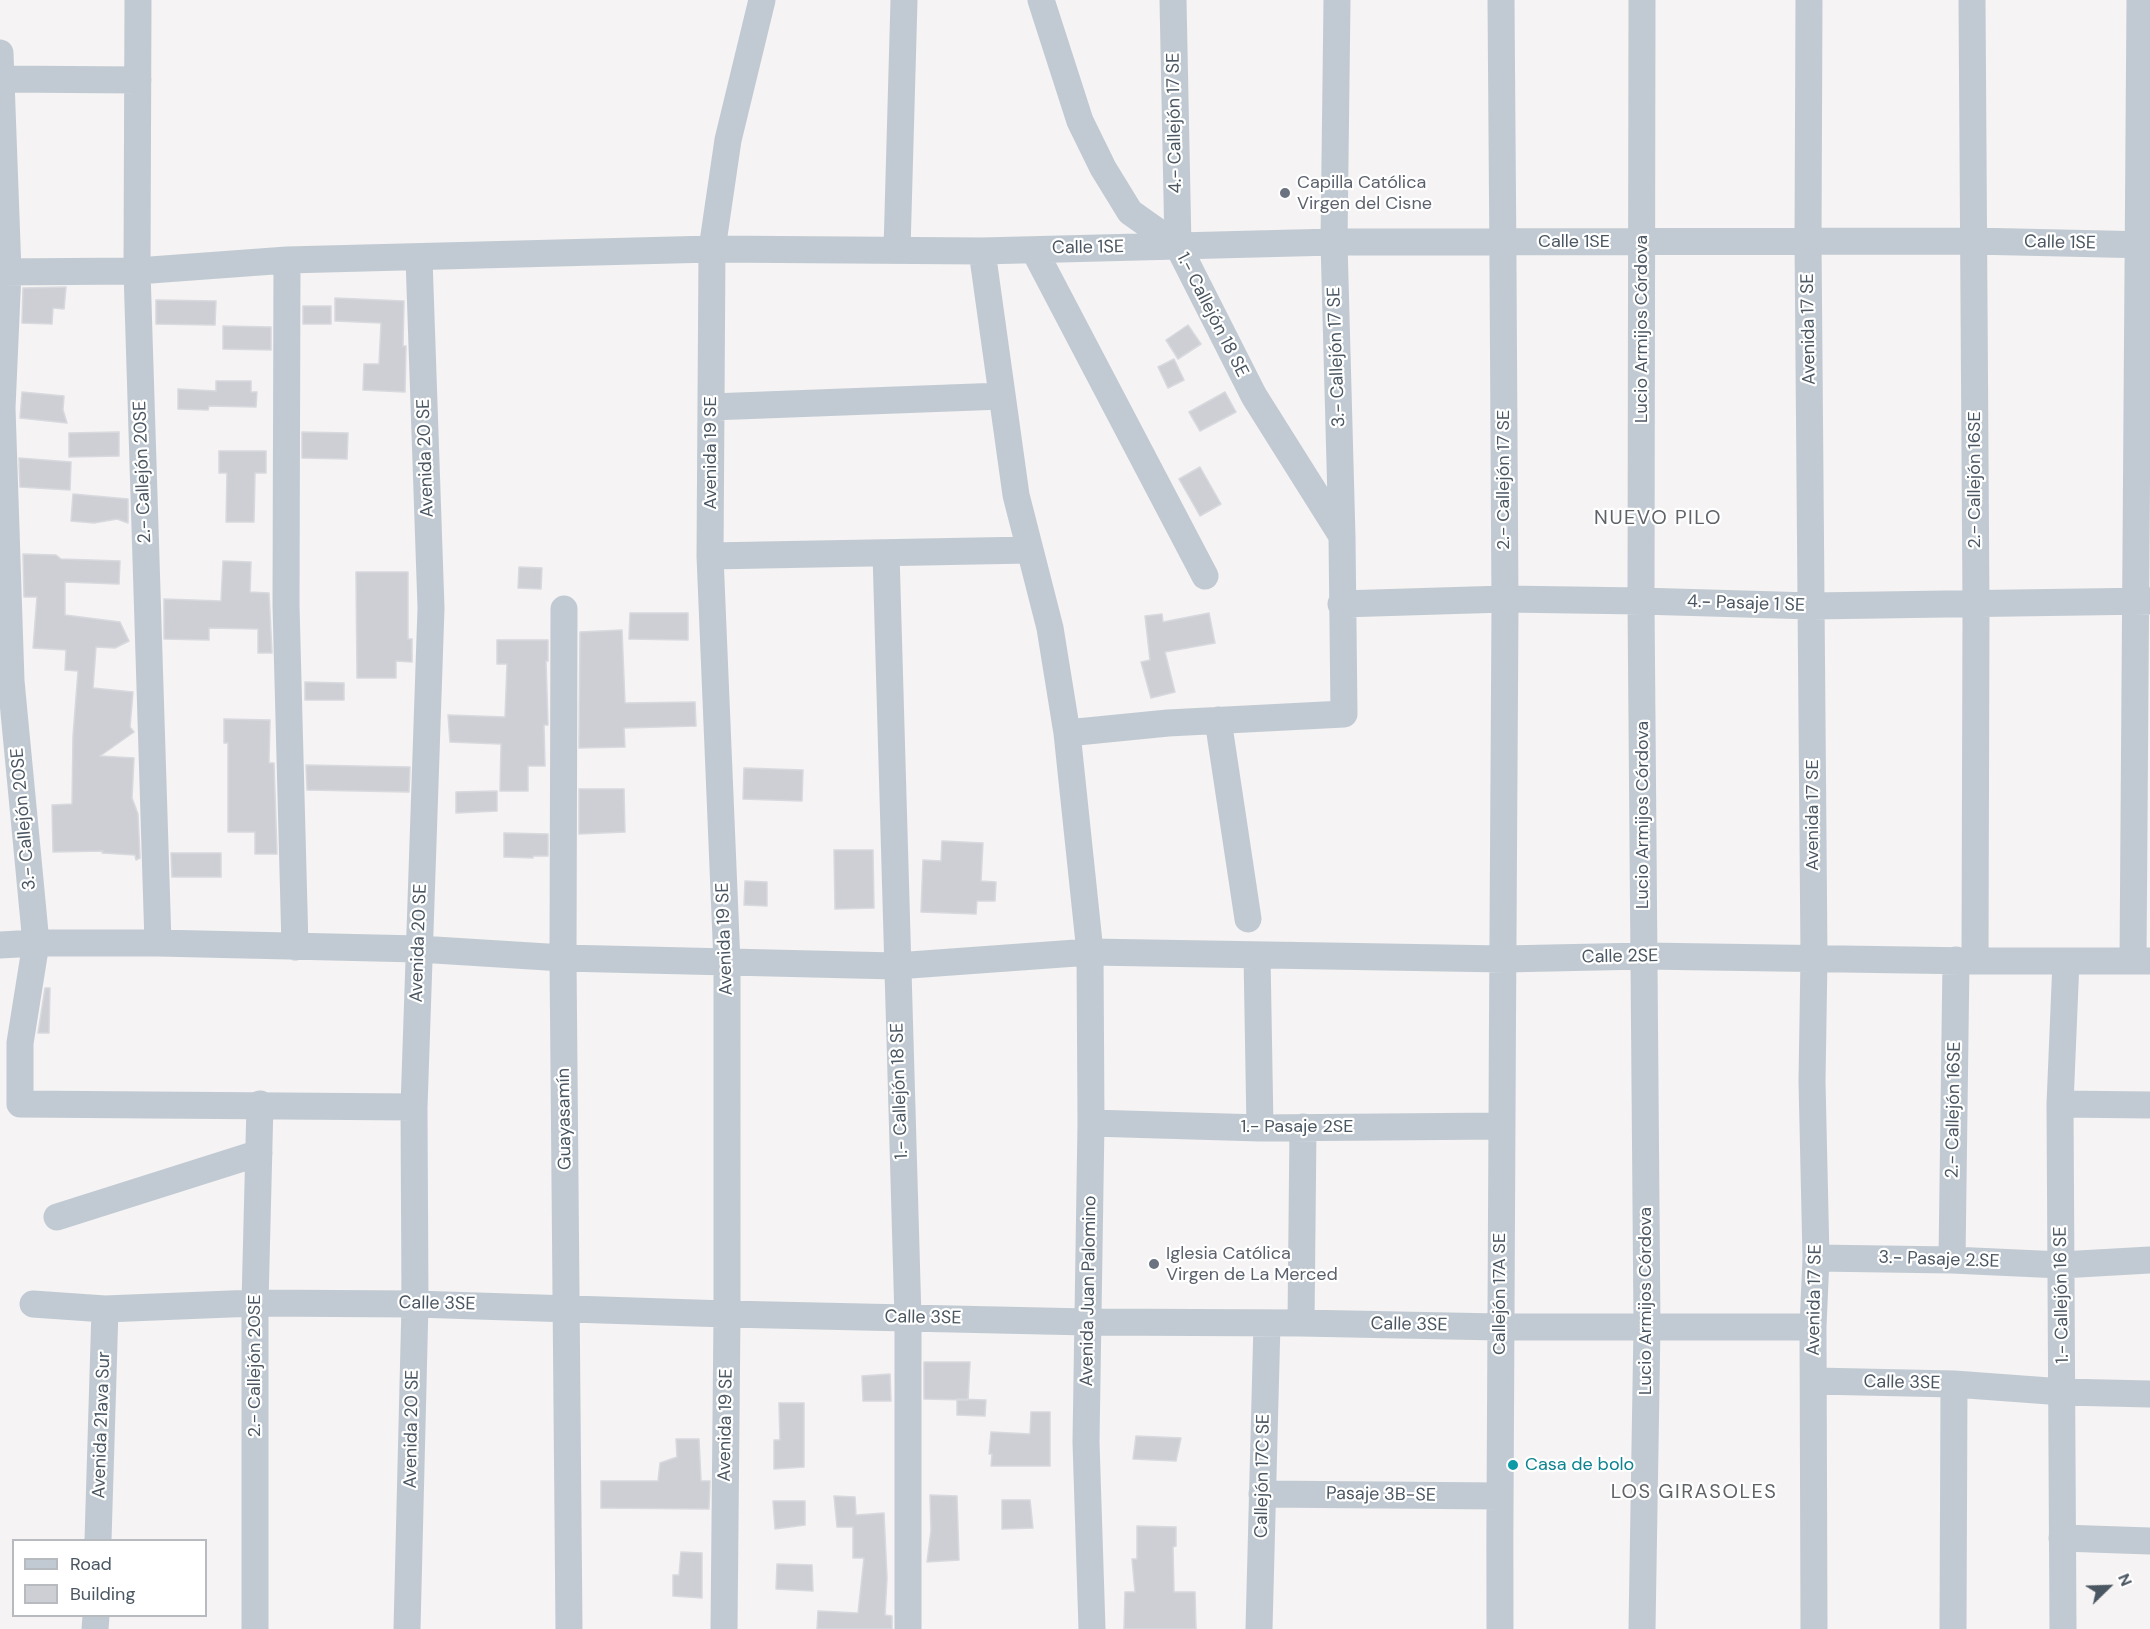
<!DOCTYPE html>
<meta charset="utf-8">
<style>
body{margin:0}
#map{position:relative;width:2150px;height:1629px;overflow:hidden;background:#f5f3f3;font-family:"DM Sans",sans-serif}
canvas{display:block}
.legend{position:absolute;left:12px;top:1539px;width:195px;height:78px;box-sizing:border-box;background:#fff;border:2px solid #b7bbc0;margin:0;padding:8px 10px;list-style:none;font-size:18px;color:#4a5661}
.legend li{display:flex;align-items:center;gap:12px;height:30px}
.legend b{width:30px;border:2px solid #b7bbc0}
.north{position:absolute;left:2078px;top:1557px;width:60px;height:60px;-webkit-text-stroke:4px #fff;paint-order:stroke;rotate:67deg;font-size:16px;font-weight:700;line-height:24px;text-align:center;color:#4a5661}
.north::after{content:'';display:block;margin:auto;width:21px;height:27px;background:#4a5661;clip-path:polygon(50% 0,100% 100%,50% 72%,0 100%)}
</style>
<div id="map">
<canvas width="2150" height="1629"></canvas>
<ul class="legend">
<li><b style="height:8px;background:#c1cad2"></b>Road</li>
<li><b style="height:16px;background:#cdcfd5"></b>Building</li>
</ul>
<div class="north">N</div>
</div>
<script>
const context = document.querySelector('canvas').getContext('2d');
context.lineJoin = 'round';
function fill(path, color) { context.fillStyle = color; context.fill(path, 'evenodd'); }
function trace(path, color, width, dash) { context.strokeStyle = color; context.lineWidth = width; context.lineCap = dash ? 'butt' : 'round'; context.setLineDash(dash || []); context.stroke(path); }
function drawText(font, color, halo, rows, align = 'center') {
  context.font = font + ' "DM Sans",sans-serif'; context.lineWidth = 4.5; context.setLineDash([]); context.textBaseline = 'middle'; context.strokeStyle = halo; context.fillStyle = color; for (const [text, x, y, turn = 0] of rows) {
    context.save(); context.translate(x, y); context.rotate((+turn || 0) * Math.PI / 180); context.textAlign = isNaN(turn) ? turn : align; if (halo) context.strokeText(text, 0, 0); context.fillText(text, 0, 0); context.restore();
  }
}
const building = new Path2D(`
 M 66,287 L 64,309 L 53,308 L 52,324 L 22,323 L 23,288 Z
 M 335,298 L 404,301 L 403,346 L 406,346 L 405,392 L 363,390 L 364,364 L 379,364 L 381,323 L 335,321 Z
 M 156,300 L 216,301 L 215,325 L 156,324 Z
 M 303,306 L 331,306 L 331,324 L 303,324 Z
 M 1188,325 L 1201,344 L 1178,359 L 1166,340 Z
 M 223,326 L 271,327 L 271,350 L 223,349 Z
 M 1174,359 L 1184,380 L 1168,388 L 1158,367 Z
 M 216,381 L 251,381 L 251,392 L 257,392 L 256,407 L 209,406 L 208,410 L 178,409 L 178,389 L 216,391 Z
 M 22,392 L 64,396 L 63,410 L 67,423 L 20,418 Z
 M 1225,392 L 1236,412 L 1200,431 L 1189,412 Z
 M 119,432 L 119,456 L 69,457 L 69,433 Z
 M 302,432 L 348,433 L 347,459 L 302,458 Z
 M 219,451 L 266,451 L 266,473 L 255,473 L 254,522 L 226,522 L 227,473 L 219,473 Z
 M 19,458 L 71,462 L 70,490 L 20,487 Z
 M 1200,467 L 1221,504 L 1200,516 L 1179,479 Z
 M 73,494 L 128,499 L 128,523 L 117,519 L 94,523 L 71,521 Z
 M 23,554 L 56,555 L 61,559 L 120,561 L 119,584 L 65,582 L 65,615 L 120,622 L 129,641 L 115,648 L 96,647 L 93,688 L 133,692 L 130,727 L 134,732 L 100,756 L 134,758 L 132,798 L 138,814 L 140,858 L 136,860 L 135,855 L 102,853 L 103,851 L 53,852 L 52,805 L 72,804 L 73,736 L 78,671 L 65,670 L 66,650 L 33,648 L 37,597 L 24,597 Z
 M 223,561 L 251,562 L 250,592 L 269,593 L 272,653 L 258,653 L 258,629 L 209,628 L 209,640 L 164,639 L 164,599 L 221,601 Z
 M 519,567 L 542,568 L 541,589 L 518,588 Z
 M 356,572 L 408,572 L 408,639 L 412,639 L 412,662 L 396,661 L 396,678 L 357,678 Z
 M 630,613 L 688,613 L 688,640 L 629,639 Z
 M 1209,613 L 1215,643 L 1165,652 L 1175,692 L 1151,698 L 1141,662 L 1150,660 L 1145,616 L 1162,614 L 1163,622 Z
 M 622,630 L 625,703 L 695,702 L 696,726 L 624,728 L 625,747 L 579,748 L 580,632 Z
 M 497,640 L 548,640 L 548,661 L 546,661 L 548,725 L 544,725 L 545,766 L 528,766 L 528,791 L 500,791 L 501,744 L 450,742 L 448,715 L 505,717 L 507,664 L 497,664 Z
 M 305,682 L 344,683 L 344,700 L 305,700 Z
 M 224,719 L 270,720 L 269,763 L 274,763 L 277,854 L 255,854 L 255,832 L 228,832 L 228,743 L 224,743 Z
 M 306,765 L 410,767 L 409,792 L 307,790 Z
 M 744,768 L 803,770 L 802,801 L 743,799 Z
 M 579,789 L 624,789 L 625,832 L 579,834 Z
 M 497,791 L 497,811 L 456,813 L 456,792 Z
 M 504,833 L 548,834 L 548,856 L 533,856 L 533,858 L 504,857 Z
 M 942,841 L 983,843 L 981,881 L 996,882 L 995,901 L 977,901 L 976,914 L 921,912 L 923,860 L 941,861 Z
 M 834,850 L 873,850 L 874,908 L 835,909 Z
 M 171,853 L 221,853 L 221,877 L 172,877 Z
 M 745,881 L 767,882 L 767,906 L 744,905 Z
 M 45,988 L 50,988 L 49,1033 L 38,1033 Z
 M 924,1362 L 970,1362 L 968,1400 L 924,1399 Z
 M 890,1374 L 891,1401 L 863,1401 L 862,1376 Z
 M 957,1399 L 986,1400 L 985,1416 L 957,1415 Z
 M 779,1403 L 804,1403 L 804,1467 L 774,1469 L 774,1440 L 780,1440 Z
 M 1031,1412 L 1050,1412 L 1050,1466 L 991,1466 L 992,1454 L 989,1454 L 991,1432 L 1030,1434 Z
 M 1136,1436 L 1181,1438 L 1176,1461 L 1133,1459 Z
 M 676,1439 L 699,1439 L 701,1481 L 710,1481 L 709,1509 L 601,1508 L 601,1481 L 658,1481 L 660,1463 L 677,1457 Z
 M 930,1495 L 957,1496 L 959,1560 L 927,1562 L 931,1530 Z
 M 834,1496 L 855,1497 L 856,1515 L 884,1513 L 887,1578 L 885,1615 L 892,1616 L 892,1629 L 817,1629 L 818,1611 L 858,1613 L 864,1558 L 853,1558 L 853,1527 L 837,1527 Z
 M 1002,1500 L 1030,1500 L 1033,1528 L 1002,1529 Z
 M 773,1501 L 805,1501 L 805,1525 L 775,1529 Z
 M 1137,1526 L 1176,1527 L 1176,1546 L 1173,1547 L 1174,1592 L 1195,1592 L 1196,1629 L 1124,1629 L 1125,1592 L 1135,1592 L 1132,1559 L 1137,1559 Z
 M 681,1552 L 702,1553 L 702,1598 L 673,1596 L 673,1575 L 679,1575 Z
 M 777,1564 L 812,1565 L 813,1591 L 776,1589 Z`);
fill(building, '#cdcfd5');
trace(building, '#d7d9de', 1.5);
trace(new Path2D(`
 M 138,0 L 137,271 L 158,943
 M 1041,0 L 1080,121 L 1103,168 L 1130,212 L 1178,246 L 1254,396 L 1342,536
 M 1173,0 L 1178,246
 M 1642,0 L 1641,601 L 1647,1326 L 1642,1629
 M 1809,0 L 1808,241 L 1814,958 L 1812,1081 L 1816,1258 L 1813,1327 L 1814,1629
 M 1972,0 L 1976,605 L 1975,961
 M 0,53 L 8,272 L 2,408 L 11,681 L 36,943 L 0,945
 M 1,79 L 138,80
 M 897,250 L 904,0
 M 1034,250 L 1205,576
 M 982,251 L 1016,495 L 1050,628 L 1067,733 L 1090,952 L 1091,1123 L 1086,1442 L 1092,1629
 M 287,260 L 286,605 L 295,947
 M 0,272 L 137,271 L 287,260 L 712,249 L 982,251 L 1334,242 L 1973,241 L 2150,245
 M 711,407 L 1002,396
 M 886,553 L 908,1318 L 908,1629
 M 710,556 L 1030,550
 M 1341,604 L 1505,599 L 1641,601 L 1812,606 L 2150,601
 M 564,609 L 563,958 L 569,1629
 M 1218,720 L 1248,919
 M 1067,733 L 1168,723 L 1344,714 L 1342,537 L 1334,242 L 1337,0
 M 1257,955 L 1260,1128
 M 2133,960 L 2140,0
 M 2060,1104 L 2150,1105
 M 414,1107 L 20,1104 L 20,1043 L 36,943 L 158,943 L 419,949 L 563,958 L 896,966 L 1090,952 L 1504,959 L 1644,956 L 1975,961 L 2150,961
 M 1091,1123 L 1260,1128 L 1502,1126
 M 57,1217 L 259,1153
 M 1816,1258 L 1952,1260 L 2061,1265 L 2150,1260
 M 1952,1260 L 1956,960
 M 33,1304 L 105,1309 L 255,1303 L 415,1304 L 727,1314 L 1088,1322 L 1301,1323 L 1499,1327 L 1813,1327
 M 1301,1323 L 1303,1127
 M 1815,1381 L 1954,1384 L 2063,1392 L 2150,1394
 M 1262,1494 L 1500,1496
 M 2062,1538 L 2150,1541
 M 98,1540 L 105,1309
 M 95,1629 L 96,1616
 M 255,1629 L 255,1303 L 260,1104
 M 407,1629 L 415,1304 L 414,1107 L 431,608 L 419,258
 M 724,1629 L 727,1314 L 727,963 L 710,556 L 712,249 L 728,140 L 762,0
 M 1259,1629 L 1267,1323
 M 1500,1629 C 1499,1288 1504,947 1505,606 C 1505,404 1502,202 1501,0
 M 1953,1629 L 1954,1384
 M 2063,1629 L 2060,1104 L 2066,961`), '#c1cad2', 27);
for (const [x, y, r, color] of [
 [1285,193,6,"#6b7280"],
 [1154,1264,6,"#6b7280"],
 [1513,1465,6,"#0f9aa8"]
]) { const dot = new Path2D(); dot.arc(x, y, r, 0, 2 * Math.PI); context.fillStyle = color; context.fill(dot); trace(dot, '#fff', 2); }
drawText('18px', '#4a5661', '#fff', [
 ["4.- Callejón 17 SE",1175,123,-91],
 ["Calle 1SE",1574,242],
 ["Calle 1SE",2060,243,1],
 ["Calle 1SE",1088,248,-1],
 ["1.- Callejón 18 SE",1212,315,63],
 ["Lucio Armijos Córdova",1642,329,-90],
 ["Avenida 17 SE",1809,329,-91],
 ["3.- Callejón 17 SE",1337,357,-92],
 ["Avenida 19 SE",711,453,-90],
 ["Avenida 20 SE",426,458,-92],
 ["2.- Callejón 20SE",143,472,-92],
 ["2.- Callejón 17 SE",1504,480,-90],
 ["2.- Callejón 16SE",1975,480,-90],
 ["4.- Pasaje 1 SE",1746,604,2],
 ["Lucio Armijos Córdova",1643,815,-90],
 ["Avenida 17 SE",1813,815,-90],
 ["3.- Callejón 20SE",24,819,-95],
 ["Avenida 19 SE",725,939,-92],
 ["Avenida 20 SE",419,943,-88],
 ["Calle 2SE",1620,957,-1],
 ["1.- Callejón 18 SE",900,1091,-92],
 ["2.- Callejón 16SE",1954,1110,-89],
 ["Guayasamín",565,1119,-91],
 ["1.- Pasaje 2SE",1297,1127],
 ["3.- Pasaje 2.SE",1939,1260,2],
 ["Avenida Juan Palomino",1089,1291,-89],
 ["Callejón 17A SE",1500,1294,-90],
 ["1.- Callejón 16 SE",2062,1295,-91],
 ["Avenida 17 SE",1815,1300,-89],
 ["Lucio Armijos Córdova",1646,1301,-90],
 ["Calle 3SE",437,1304,1],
 ["Calle 3SE",923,1318,1],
 ["Calle 3SE",1409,1325,1],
 ["2.- Callejón 20SE",255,1366,-90],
 ["Calle 3SE",1902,1383,1],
 ["Avenida 21ava Sur",102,1425,-88],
 ["Avenida 19 SE",726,1425,-89],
 ["Avenida 20 SE",412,1429,-89],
 ["Callejón 17C SE",1263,1476,-89],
 ["Pasaje 3B-SE",1381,1495,1]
]);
drawText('18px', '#5b616d', '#fff', [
 ["Capilla Católica",1297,183],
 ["Virgen del Cisne",1297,204],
 ["Iglesia Católica",1166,1254],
 ["Virgen de La Merced",1166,1275]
], 'left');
drawText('18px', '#0d838f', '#fff', [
 ["Casa de bolo",1525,1465]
], 'left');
context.letterSpacing = '1.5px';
drawText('20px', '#5f6368', '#fff', [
 ["NUEVO PILO",1658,519],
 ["LOS GIRASOLES",1694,1493]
]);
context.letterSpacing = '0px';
</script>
